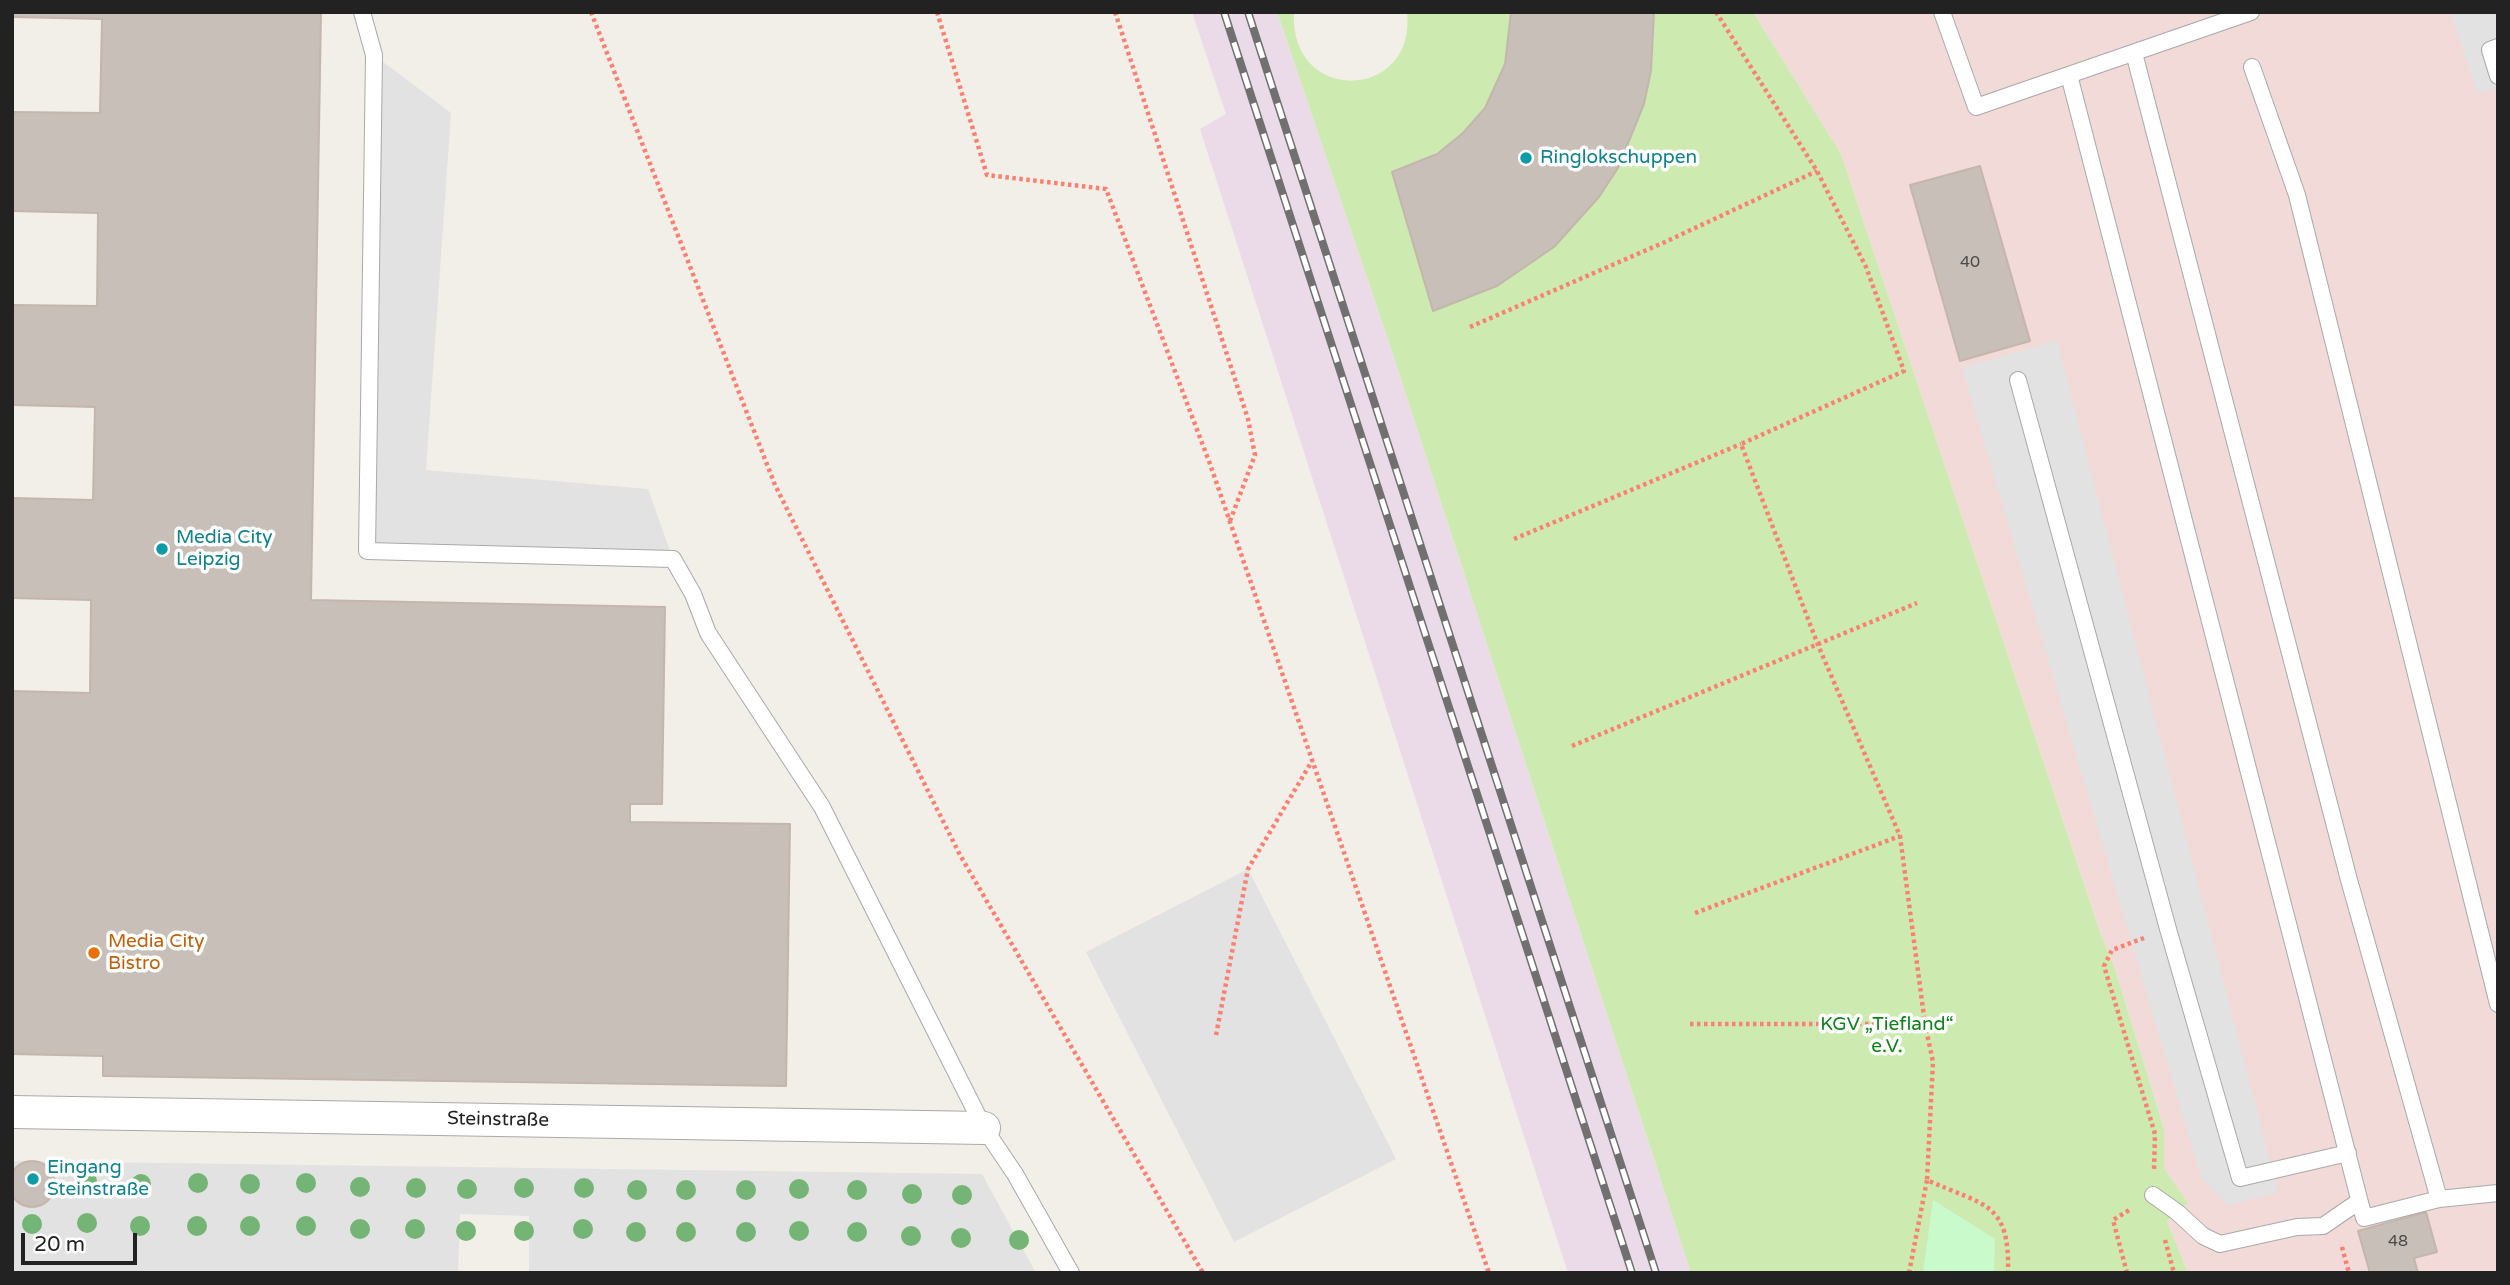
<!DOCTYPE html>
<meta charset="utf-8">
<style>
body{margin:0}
#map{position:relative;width:2510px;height:1285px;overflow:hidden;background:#f2efe9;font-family:"Varela Round",sans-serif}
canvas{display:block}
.frame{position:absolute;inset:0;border:14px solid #222;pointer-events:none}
.scale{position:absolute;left:21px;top:1233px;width:116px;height:32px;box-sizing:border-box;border:4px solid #222;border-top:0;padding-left:9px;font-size:21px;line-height:24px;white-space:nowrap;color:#222;-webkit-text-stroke:5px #fff;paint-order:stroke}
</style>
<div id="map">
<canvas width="2510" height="1285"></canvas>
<div class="frame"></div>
<div class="scale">20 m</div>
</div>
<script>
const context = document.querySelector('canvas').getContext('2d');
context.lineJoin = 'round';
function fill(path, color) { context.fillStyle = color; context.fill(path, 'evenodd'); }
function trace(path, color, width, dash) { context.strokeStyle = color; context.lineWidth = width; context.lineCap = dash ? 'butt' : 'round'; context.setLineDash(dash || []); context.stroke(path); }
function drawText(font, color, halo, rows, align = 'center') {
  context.font = font + ' "Varela Round",sans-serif'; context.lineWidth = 7; context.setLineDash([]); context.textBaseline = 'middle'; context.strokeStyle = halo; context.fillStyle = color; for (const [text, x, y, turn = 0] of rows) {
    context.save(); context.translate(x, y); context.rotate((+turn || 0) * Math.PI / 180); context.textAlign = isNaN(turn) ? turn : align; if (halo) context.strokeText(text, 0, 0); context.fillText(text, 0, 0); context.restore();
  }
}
fill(new Path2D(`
 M 1753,12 L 2498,12 L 2498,1273 L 2188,1273 L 2167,1221 L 2188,1203 L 2164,1168 L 2164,1129 L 2114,966 L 2102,938 L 1841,154 Z`), '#f2dad9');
fill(new Path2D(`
 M 1192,12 L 1277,12 L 1390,345 L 1691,1273 L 1568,1273 L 1200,129 L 1226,114 Z`), '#ebdbe8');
fill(new Path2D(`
 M 1277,12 L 1294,12 C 1289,106 1417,101 1407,12 L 1511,12 C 1509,29 1510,49 1505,66 C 1488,120 1445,156 1392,173 L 1434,310 C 1571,265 1656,160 1654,12 L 1753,12 L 1841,154 L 2102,938 L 2114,966 L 2164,1129 L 2164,1168 L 2188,1203 L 2167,1221 L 2188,1273 L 1691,1273 L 1390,345 Z`), '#cdebb0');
fill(new Path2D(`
 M 1933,1200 L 1995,1239 L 1994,1273 L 1923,1273 Z`), '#c8facc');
fill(new Path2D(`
 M 2450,12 L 2498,12 L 2498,87 L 2478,94 Z
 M 374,55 L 451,113 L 426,470 L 648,489 L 673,559 L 367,551 Z
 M 2057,341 L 2278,1192 L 2228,1206 L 2201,1177 L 1962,368 Z
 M 1248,869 L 1396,1159 L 1234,1242 L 1086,952 Z
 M 12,1161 L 982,1174 L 1036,1273 L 529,1273 L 529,1216 L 460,1214 L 458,1273 L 12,1273 Z`), '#e2e2e2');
const building = new Path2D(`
 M 12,12 L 321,12 L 311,600 L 665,607 L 662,804 L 630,804 L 630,822 L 790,824 L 786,1086 L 103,1076 L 103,1056 L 12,1054 L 12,691 L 90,693 L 91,600 L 12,598 L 12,498 L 93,500 L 95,407 L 12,405 L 12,305 L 97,306 L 98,213 L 12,211 L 12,112 L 100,113 L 102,19 L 12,17 Z
 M 1511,12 L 1654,12 L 1651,71 L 1644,104 L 1618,168 L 1599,197 L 1554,247 L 1497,286 L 1433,311 L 1392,172 L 1437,154 L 1463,133 L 1485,108 L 1505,64 Z
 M 1980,166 L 2030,341 L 1960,361 L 1910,185 Z
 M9 1184a23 23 0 1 1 46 0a23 23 0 1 1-46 0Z
 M 2426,1212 L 2437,1252 L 2414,1258 L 2418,1273 L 2370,1273 L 2358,1231 Z`);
fill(building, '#c7bfb8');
trace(building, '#c4b6ab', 2);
const lane = new Path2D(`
 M 362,12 L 374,55 L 367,551 L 673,559 L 693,594 L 708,633 L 822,807 L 984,1128 L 1015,1174 L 1071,1273
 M 1942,12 L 1976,107 L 2251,12
 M 2498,47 L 2490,50 L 2498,76
 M 2134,53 L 2349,880 L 2439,1199
 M 2252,67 L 2297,195 L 2498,1004
 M 2069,75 L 2364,1218 L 2439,1199 L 2498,1193
 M 2018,380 L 2168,929 L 2240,1178 L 2348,1153
 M 2153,1195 L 2177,1212 L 2203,1236 L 2220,1244 L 2297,1227 L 2323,1226 L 2358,1202`);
const street = new Path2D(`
 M 12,1112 L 984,1128`);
trace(lane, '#a9a9a9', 18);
trace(street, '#a9a9a9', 34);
trace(new Path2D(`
 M 591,12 L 775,485 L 960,855 L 1203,1273
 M 937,12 L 987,175 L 1106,189 L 1210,464 L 1489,1273
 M 1115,12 L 1248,419 L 1255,455 L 1230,521
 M 1716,12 L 1817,171 L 1866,267 L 1904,371 L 1741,444 L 1818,645 L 1900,836 L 1925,1024 L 1933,1062 L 1927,1180 C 1984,1206 2010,1201 2008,1273
 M 1470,327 L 1665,242 L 1817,171
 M 1514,539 L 1741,444
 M 1572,746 L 1917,603
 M 1695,913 L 1900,836
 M 2144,938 L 2112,950 L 2104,966 L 2155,1134 L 2154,1170
 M 1690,1024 L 1925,1024
 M 1216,1035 L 1248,869 L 1312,761
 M 2165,1240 L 2174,1273
 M 2342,1247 L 2349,1273
 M 1909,1273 L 1927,1180
 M 2127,1273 L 2113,1220 L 2131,1209`), '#fa8072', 4.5, [3.5, 3.5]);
trace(lane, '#fff', 16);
trace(street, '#fff', 32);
const rail = new Path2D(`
 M 1224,12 L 1632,1273
 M 1248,12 L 1656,1273`);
trace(rail, '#707070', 8);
trace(rail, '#fff', 5, [16]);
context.fillStyle = '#74b475';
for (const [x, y] of [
 [87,1181],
 [198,1183],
 [306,1183],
 [141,1184],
 [250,1184],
 [360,1187],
 [416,1188],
 [524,1188],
 [584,1188],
 [467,1189],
 [799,1189],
 [637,1190],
 [686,1190],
 [746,1190],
 [857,1190],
 [912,1194],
 [962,1195],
 [87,1223],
 [32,1224],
 [140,1226],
 [197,1226],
 [250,1226],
 [306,1226],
 [360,1229],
 [415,1229],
 [583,1229],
 [466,1231],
 [524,1231],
 [799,1231],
 [636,1232],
 [686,1232],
 [746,1232],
 [857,1232],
 [911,1236],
 [961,1238],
 [1019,1240]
]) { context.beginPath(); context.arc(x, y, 10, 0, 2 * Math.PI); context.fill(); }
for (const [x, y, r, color] of [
 [1526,158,7,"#0f9aa8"],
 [162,549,7,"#0f9aa8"],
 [94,953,7,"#e8710a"],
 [33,1179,7,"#0f9aa8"]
]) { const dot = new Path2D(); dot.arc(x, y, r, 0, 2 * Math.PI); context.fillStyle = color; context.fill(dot); trace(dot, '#fff', 2.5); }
drawText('16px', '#4b4948', null, [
 ["40",1970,263],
 ["48",2398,1242]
]);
drawText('19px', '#0d838f', '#fff', [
 ["Ringlokschuppen",1540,158],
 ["Media City",176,538],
 ["Leipzig",176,560],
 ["Eingang",47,1168],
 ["Steinstraße",47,1190]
], 'left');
drawText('19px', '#c56008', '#fff', [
 ["Media City",108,942],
 ["Bistro",108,964]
], 'left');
drawText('19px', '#0c8416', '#fff', [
 ["KGV „Tiefland“",1887,1025],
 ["e.V.",1887,1047]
]);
drawText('19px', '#222', '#fff', [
 ["Steinstraße",498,1120,1]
]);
</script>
